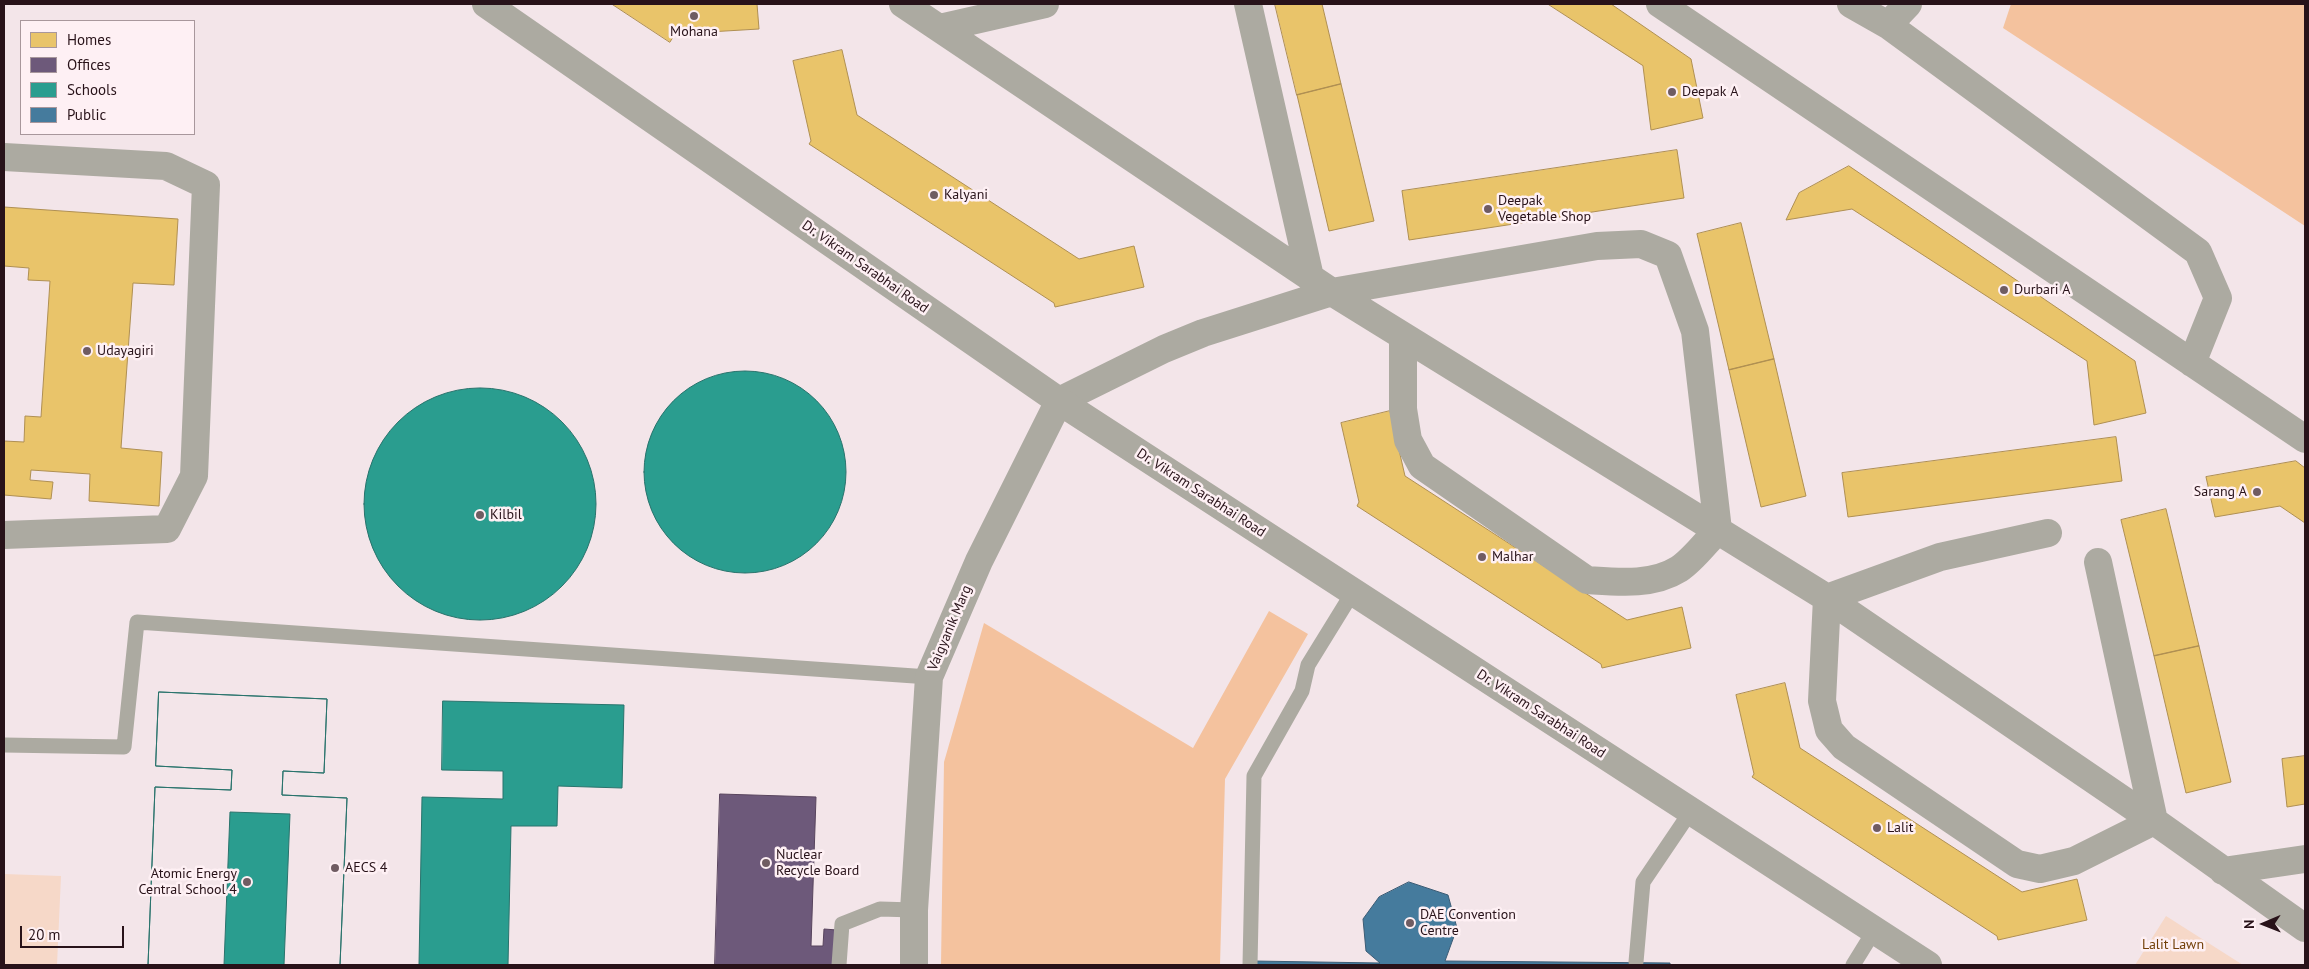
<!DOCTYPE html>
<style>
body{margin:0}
#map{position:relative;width:2309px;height:969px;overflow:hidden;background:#f3e5e9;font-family:"PT Sans",sans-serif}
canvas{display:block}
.frame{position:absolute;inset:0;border:5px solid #281219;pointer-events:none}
.legend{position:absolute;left:20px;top:20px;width:175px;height:115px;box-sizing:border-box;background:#fef0f4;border:1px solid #a8979c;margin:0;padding:6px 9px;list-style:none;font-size:15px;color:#281219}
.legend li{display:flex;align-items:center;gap:10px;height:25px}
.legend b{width:25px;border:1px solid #a8979c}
.north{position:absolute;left:2239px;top:899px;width:50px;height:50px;-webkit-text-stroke:4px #fef0f4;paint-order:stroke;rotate:269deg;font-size:14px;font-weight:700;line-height:20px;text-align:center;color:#281219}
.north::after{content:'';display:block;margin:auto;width:18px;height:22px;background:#281219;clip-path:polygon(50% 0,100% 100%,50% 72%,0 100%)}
.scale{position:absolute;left:20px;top:926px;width:104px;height:22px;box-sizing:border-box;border:2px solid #281219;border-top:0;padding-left:6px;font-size:15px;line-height:18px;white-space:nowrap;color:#281219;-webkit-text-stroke:4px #fef0f4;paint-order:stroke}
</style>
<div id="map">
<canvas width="2309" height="969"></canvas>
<div class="frame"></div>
<ul class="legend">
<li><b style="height:14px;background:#e9c46a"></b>Homes</li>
<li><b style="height:14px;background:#6d597a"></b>Offices</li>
<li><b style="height:14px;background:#2a9d8f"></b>Schools</li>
<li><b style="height:14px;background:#457b9d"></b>Public</li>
</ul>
<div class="north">N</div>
<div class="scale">20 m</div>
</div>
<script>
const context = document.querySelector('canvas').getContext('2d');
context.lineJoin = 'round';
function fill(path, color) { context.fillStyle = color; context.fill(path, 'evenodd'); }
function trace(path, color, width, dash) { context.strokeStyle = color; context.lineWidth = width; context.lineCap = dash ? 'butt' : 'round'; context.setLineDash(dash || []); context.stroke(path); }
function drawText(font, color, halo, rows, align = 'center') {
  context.font = font + ' "PT Sans",sans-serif'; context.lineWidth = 5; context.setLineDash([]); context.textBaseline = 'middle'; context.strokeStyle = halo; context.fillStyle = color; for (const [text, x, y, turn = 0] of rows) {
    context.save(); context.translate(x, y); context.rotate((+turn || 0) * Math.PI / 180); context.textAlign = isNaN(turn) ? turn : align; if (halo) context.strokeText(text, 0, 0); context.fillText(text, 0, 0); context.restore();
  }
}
fill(new Path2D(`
 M 4,874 L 61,876 L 57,965 L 4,965 Z
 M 2166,916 L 2243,965 L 2135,965 Z`), '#f6d8c8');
fill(new Path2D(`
 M 2011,4 L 2305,4 L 2305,226 L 2003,28 Z
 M 1269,611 L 1308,634 L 1225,779 L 1220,965 L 941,965 L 944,762 L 984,623 L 1193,748 Z`), '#f4c29e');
const homes = new Path2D(`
 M 612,4 L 757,4 L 759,29 L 675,34 L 670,42 Z
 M 1275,4 L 1322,4 L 1341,84 L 1297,95 Z
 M 1548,4 L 1611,4 L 1691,59 L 1703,118 L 1651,130 L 1643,66 Z
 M 842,50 L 857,115 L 1079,259 L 1134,246 L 1144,287 L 1055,307 L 1054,303 L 809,144 L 811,141 L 793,61 Z
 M 1341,84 L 1374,221 L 1329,231 L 1297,95 Z
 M 1677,150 L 1684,198 L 1409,240 L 1402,191 Z
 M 1849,166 L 2135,361 L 2146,413 L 2094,425 L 2087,361 L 1852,209 L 1786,220 L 1799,193 Z
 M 4,207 L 178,219 L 174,285 L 133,283 L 121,448 L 162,452 L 159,506 L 89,501 L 90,474 L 31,470 L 30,480 L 53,482 L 51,499 L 4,495 L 4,441 L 24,442 L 25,416 L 41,417 L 50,281 L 28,280 L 29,268 L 4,266 Z
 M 1741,223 L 1774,359 L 1729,370 L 1697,234 Z
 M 1774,359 L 1806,496 L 1761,507 L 1729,370 Z
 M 1390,411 L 1405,476 L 1627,620 L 1682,607 L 1691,648 L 1602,668 L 1601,664 L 1357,506 L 1359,502 L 1341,423 Z
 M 2116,437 L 2122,481 L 1848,517 L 1842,473 Z
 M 2296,461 L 2305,468 L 2305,523 L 2280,506 L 2215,517 L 2206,477 Z
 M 2166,509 L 2199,646 L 2154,656 L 2121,520 Z
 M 2199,646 L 2231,782 L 2186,793 L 2154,656 Z
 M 1785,683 L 1800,748 L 2022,892 L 2077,879 L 2087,920 L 1998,940 L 1997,936 L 1752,777 L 1754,774 L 1736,695 Z
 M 2305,756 L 2305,804 L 2287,807 L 2282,759 Z`);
fill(homes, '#e9c46a');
trace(homes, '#af8f52', 1);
const offices = new Path2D(`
 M 720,794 L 816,797 L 811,946 L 823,946 L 824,929 L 837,930 L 836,965 L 715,965 Z`);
fill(offices, '#6d597a');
trace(offices, '#58445d', 1);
const schools = new Path2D(`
 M644 472a101 101 0 1 1 202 0a101 101 0 1 1-202 0Z
 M364 504a116 116 0 1 1 232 0a116 116 0 1 1-232 0Z
 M 159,692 L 327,699 L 324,773 L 283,771 L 282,795 L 347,798 L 340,965 L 284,965 L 290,814 L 230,812 L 224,965 L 148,965 L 155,787 L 231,790 L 232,770 L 156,766 Z
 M 159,692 L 327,699 L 324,773 L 283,771 L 282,795 L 347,798 L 340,965 L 148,965 L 155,787 L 231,790 L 232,770 L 156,766 Z
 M 443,701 L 624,705 L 622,788 L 558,786 L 557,826 L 511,826 L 508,965 L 419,965 L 422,797 L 503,799 L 503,771 L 442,770 Z`);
fill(schools, '#2a9d8f');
trace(schools, '#29736c', 1);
const public = new Path2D(`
 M 1409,882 L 1448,895 L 1457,928 L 1445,961 L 1670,963 L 1670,965 L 1253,965 L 1253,961 L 1380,963 L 1366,951 L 1363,919 L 1379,897 Z`);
fill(public, '#457b9d');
trace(public, '#3c5c75', 1);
trace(new Path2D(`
 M 4,745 L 124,747 L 137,622 L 929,677
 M 1636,962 L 1643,882 L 1691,811
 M 839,965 L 842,924 L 880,909 L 914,910
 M 1250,965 L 1254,776 L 1302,691 L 1308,665 L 1353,592
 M 1853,965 L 1874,931`), '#acaaa1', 15);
trace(new Path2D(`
 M 903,4 L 1332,292 L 1827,598 L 2154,821 L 2305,928
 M 1248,4 L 1310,277
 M 1660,4 L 2305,439
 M 1851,4 L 1888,25 L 1908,4
 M 1888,25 L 2198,252 L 2218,298 L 2192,363
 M 940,28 L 1045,4
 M 4,157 L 166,166 L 206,185 L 194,476 L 167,529 L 4,535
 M 1059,401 L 1164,349 L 1203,333 L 1332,292 L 1597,246 L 1641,244 L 1668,255 L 1695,331 L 1718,530 C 1706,542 1693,560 1679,569 C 1652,586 1617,582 1587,580 L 1422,466 L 1408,440 L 1403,409 L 1403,336
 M 2048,533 L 1940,557 L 1827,598 L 1822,701 L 1829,730 L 1844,747 L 2017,864 L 2040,869 L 2074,861 L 2154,821 L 2098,562
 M 2223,871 L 2305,859`), '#acaaa1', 28);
trace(new Path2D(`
 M 486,4 L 1059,401 L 1928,965
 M 914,965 L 914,910 L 929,677 L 979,561 L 1059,401`), '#acaaa1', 28);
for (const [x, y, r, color] of [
 [694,16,5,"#6f5c62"],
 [1672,92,5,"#6f5c62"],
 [934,195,5,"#6f5c62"],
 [1488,209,5,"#6f5c62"],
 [2004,290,5,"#6f5c62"],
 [87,351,5,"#6f5c62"],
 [2257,492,5,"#6f5c62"],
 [480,515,5,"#6f5c62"],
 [1482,557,5,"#6f5c62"],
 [1877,828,5,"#6f5c62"],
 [766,863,5,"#6f5c62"],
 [335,868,5,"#6f5c62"],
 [247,882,5,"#6f5c62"],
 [1410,923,5,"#6f5c62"]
]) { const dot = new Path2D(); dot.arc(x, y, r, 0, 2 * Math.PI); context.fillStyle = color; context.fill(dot); trace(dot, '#fef0f4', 2); }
drawText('14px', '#281219', '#fef0f4', [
 ["Mohana",694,32,"center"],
 ["Deepak A",1682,92],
 ["Kalyani",944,195],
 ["Deepak",1498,201],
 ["Vegetable Shop",1498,217],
 ["Durbari A",2014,290],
 ["Udayagiri",97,351],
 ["Sarang A",2247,492,"right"],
 ["Kilbil",490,515],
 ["Malhar",1492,557],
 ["Lalit",1887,828],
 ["Nuclear",776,855],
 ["Recycle Board",776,871],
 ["AECS 4",345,868],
 ["Atomic Energy",237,874,"right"],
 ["Central School 4",237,890,"right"],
 ["DAE Convention",1420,915],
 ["Centre",1420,931]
], 'left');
drawText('14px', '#281219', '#fef0f4', [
 ["Dr. Vikram Sarabhai Road",865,267,35],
 ["Dr. Vikram Sarabhai Road",1201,493,33],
 ["Vaigyanik Marg",950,628,-67],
 ["Dr. Vikram Sarabhai Road",1541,714,33]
]);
drawText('14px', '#734009', '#fef0f4', [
 ["Lalit Lawn",2173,945]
]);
</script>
